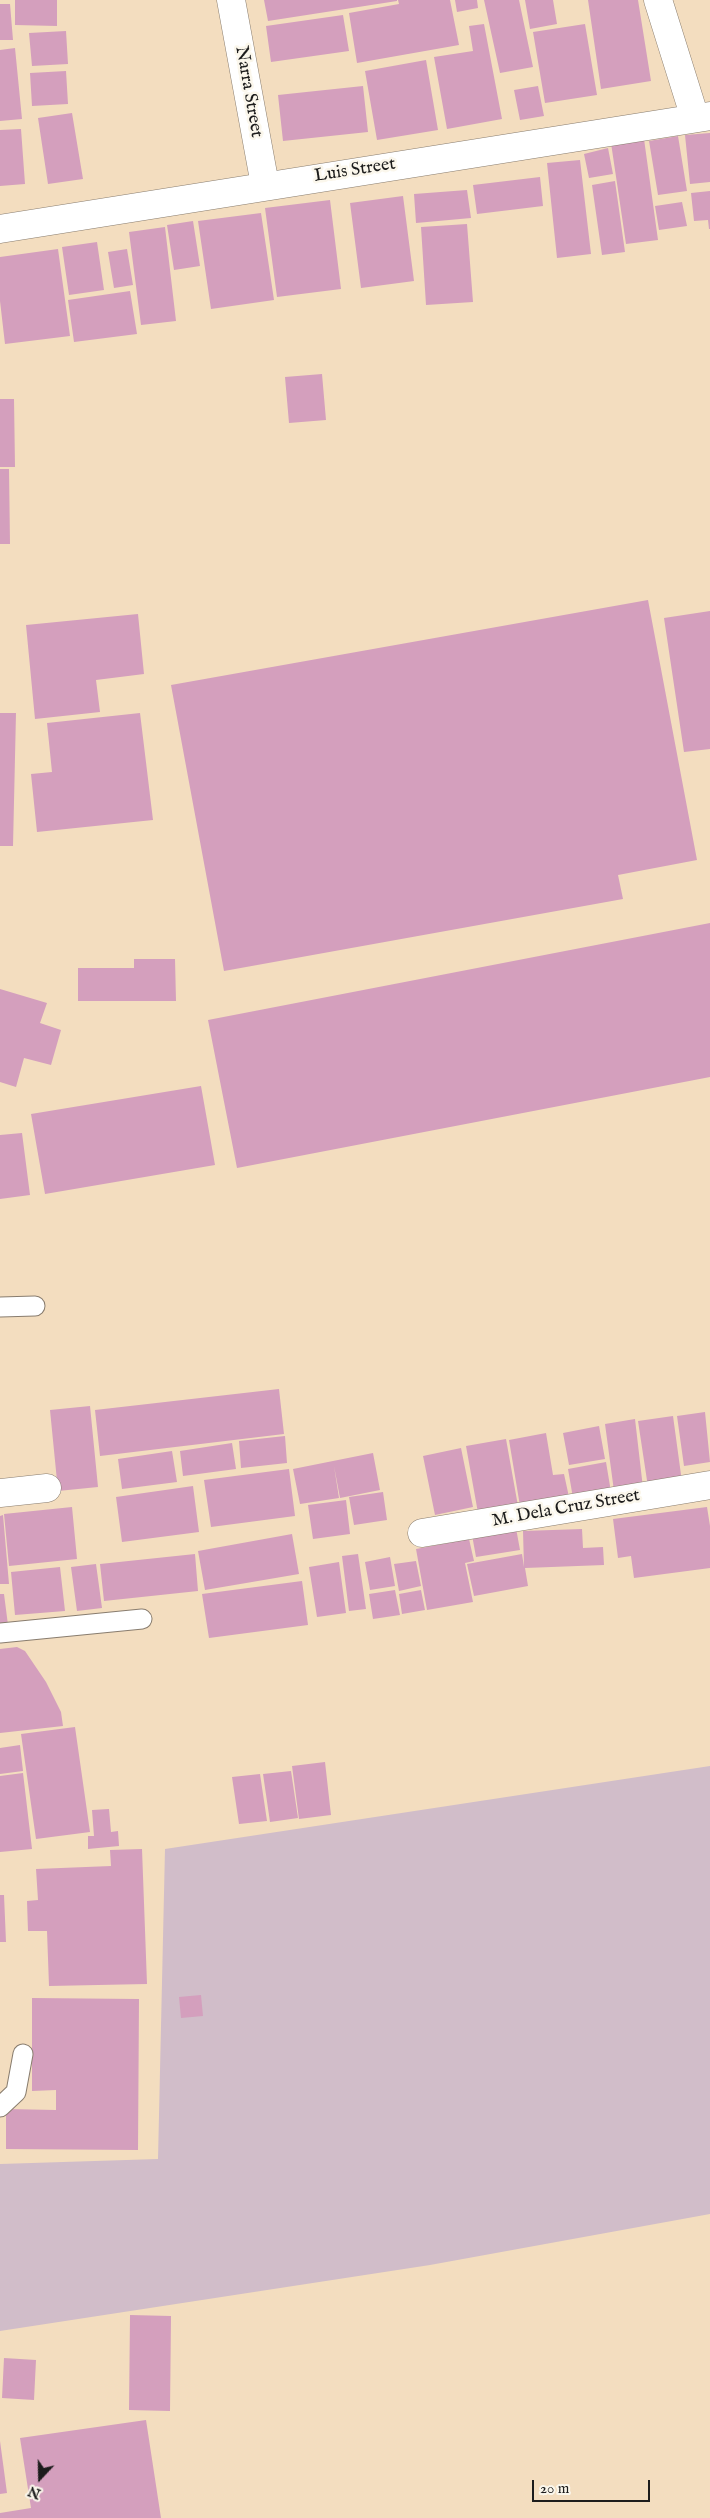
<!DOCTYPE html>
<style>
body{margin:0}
#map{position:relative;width:710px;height:2518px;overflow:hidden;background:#f3ddbf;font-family:"IM FELL English",serif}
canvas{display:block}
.north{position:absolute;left:15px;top:2453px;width:50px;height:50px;-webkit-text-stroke:4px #fbf7ec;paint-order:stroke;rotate:201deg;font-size:14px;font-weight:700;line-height:20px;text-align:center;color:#1c1c1c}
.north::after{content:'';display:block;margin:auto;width:18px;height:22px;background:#1c1c1c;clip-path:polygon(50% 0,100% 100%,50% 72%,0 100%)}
.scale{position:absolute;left:532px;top:2480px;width:118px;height:22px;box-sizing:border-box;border:2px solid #1c1c1c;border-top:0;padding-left:6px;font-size:15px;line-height:18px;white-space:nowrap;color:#1c1c1c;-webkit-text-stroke:4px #fbf7ec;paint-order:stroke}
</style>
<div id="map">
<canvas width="710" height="2518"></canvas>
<div class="north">N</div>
<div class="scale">20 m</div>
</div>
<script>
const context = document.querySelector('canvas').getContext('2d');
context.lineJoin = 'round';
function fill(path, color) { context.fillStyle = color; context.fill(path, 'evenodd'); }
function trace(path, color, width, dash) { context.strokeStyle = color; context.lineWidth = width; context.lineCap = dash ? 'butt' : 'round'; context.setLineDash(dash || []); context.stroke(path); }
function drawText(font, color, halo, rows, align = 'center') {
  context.font = font + ' "IM FELL English",serif'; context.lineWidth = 5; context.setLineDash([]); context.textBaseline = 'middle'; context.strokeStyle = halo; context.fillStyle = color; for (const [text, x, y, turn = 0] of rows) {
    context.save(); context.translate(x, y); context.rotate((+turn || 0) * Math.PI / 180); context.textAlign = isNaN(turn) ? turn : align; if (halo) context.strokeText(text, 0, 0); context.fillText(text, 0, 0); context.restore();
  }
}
fill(new Path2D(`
 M 710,1766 L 710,2214 L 430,2265 L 0,2331 L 0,2164 L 158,2159 L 165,1849 Z`), '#d1bdc9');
fill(new Path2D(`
 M 15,0 L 57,0 L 57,26 L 15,25 Z
 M 264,0 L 397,0 L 397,1 L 268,21 Z
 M 398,0 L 450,0 L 459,45 L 357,63 L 349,13 L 399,4 Z
 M 455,0 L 477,0 L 478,8 L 457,12 Z
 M 484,0 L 519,0 L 533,67 L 500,73 Z
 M 525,0 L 553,0 L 557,24 L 530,29 Z
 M 588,0 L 638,0 L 651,81 L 601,89 Z
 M 0,4 L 10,4 L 13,40 L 0,40 Z
 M 343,15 L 349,51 L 271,62 L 266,26 Z
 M 484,24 L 502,119 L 447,129 L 434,57 L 473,51 L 469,26 Z
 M 585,24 L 597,95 L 545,103 L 533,32 Z
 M 66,31 L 68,64 L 32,66 L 29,33 Z
 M 15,48 L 22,119 L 0,121 L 0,50 Z
 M 426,60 L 438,130 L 377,140 L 365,71 Z
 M 66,71 L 68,104 L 32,106 L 30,73 Z
 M 363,86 L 368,132 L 283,141 L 278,95 Z
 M 538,86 L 544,116 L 520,120 L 514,90 Z
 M 72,113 L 83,179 L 48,184 L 38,118 Z
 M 21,129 L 25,184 L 0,186 L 0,130 Z
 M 710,133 L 710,182 L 690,184 L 685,135 Z
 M 678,136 L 687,191 L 658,195 L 649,141 Z
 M 644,139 L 658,240 L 626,244 L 611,143 Z
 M 608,148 L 613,174 L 589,178 L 584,154 Z
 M 580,160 L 591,254 L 557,258 L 547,163 Z
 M 540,177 L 543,206 L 477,214 L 473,185 Z
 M 615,181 L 625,252 L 602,255 L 592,185 Z
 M 467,190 L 471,218 L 416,223 L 414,194 Z
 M 710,191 L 710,229 L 709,229 L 708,220 L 694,221 L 691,193 Z
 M 403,196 L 414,281 L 361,288 L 350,203 Z
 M 330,200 L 341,289 L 277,297 L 265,208 Z
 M 682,202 L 687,226 L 659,230 L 655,206 Z
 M 261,213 L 274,300 L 211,309 L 198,221 Z
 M 193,221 L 200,266 L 174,270 L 167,225 Z
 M 467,224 L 473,302 L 426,305 L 421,227 Z
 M 165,227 L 176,321 L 141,325 L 129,232 Z
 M 97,242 L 104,290 L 69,295 L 62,247 Z
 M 58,249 L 70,336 L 5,344 L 0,301 L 0,257 Z
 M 127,249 L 133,285 L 114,288 L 108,252 Z
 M 130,291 L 137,334 L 74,342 L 68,300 Z
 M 322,374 L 326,420 L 289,423 L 285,377 Z
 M 0,399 L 14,399 L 15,467 L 0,467 Z
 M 0,469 L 9,469 L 10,544 L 0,544 Z
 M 648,600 L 697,860 L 618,875 L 623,899 L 224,971 L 171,685 Z
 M 710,611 L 710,749 L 684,752 L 664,618 Z
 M 138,614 L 144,674 L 96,680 L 100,712 L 35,719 L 26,625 Z
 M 0,713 L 16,713 L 13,846 L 0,846 Z
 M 140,713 L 153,820 L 37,832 L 31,774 L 52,772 L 47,723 Z
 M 710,923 L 710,1077 L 237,1168 L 208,1020 Z
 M 134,959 L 175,959 L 176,1001 L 78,1001 L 78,968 L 134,968 Z
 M 0,989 L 47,1003 L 40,1023 L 61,1030 L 51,1065 L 24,1058 L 16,1087 L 0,1082 Z
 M 201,1086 L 215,1165 L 45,1194 L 31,1114 Z
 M 22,1133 L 30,1195 L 0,1199 L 0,1135 Z
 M 279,1389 L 284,1434 L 100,1456 L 95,1410 Z
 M 90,1406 L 98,1487 L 58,1491 L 50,1410 Z
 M 705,1412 L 710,1462 L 684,1466 L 677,1416 Z
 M 673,1416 L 682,1482 L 648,1487 L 638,1421 Z
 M 635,1419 L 643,1488 L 614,1491 L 605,1424 Z
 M 599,1426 L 605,1459 L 569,1465 L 563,1433 Z
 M 546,1433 L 553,1475 L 564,1474 L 569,1497 L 520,1506 L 509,1440 Z
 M 285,1436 L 287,1463 L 241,1468 L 239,1441 Z
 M 506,1439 L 518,1506 L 478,1513 L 466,1446 Z
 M 232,1443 L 236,1469 L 183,1476 L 180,1451 Z
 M 461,1448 L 473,1507 L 435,1515 L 423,1456 Z
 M 172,1451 L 177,1482 L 122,1489 L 118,1459 Z
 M 373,1453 L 380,1490 L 340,1498 L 334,1466 L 339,1498 L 300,1504 L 293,1469 Z
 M 606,1462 L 611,1492 L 573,1498 L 568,1469 Z
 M 289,1469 L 295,1516 L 211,1527 L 204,1480 Z
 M 193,1486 L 199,1532 L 122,1542 L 116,1497 Z
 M 383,1492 L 387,1520 L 354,1525 L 349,1497 Z
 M 346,1500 L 350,1534 L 313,1539 L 308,1505 Z
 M 72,1507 L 77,1559 L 9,1566 L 4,1514 Z
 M 707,1507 L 710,1526 L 710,1568 L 634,1578 L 631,1556 L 618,1558 L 613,1519 Z
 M 3,1515 L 9,1584 L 0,1584 L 0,1516 Z
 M 516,1528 L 520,1550 L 476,1557 L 472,1535 Z
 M 582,1529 L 583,1548 L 603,1547 L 604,1565 L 525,1568 L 528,1586 L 474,1596 L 467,1564 L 522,1554 L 524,1567 L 523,1531 Z
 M 292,1534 L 299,1574 L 205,1590 L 198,1551 Z
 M 469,1539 L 474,1561 L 465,1563 L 473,1602 L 427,1610 L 416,1549 Z
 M 195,1554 L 198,1591 L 104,1601 L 100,1564 Z
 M 358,1554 L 366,1609 L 349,1611 L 342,1556 Z
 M 390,1557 L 395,1586 L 370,1590 L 365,1562 Z
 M 416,1561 L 421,1586 L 399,1591 L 394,1564 Z
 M 339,1562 L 346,1613 L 317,1617 L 309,1567 Z
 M 96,1564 L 102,1608 L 77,1611 L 71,1567 Z
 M 60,1567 L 65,1611 L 15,1615 L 11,1572 Z
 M 302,1581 L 308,1625 L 209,1638 L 202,1594 Z
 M 395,1590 L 400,1615 L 373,1619 L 369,1594 Z
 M 421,1590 L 425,1610 L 402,1614 L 399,1594 Z
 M 0,1594 L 4,1594 L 8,1625 L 0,1626 Z
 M 17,1647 L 25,1651 L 46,1682 L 61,1712 L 63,1726 L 0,1733 L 0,1649 Z
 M 75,1727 L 90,1832 L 36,1839 L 21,1734 Z
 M 20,1745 L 23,1771 L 0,1774 L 0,1748 Z
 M 325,1762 L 331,1815 L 299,1819 L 292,1766 Z
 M 291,1771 L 298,1818 L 270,1822 L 263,1774 Z
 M 23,1773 L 32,1849 L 0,1852 L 0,1776 Z
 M 260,1774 L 267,1821 L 239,1824 L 232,1777 Z
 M 109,1809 L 111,1832 L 118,1831 L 119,1846 L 88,1849 L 88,1836 L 94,1836 L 92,1810 Z
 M 142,1849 L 147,1984 L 49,1986 L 47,1931 L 28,1931 L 27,1901 L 38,1900 L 36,1869 L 111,1866 L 110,1850 Z
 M 0,1895 L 4,1895 L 6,1942 L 0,1942 Z
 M 201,1995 L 203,2016 L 181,2018 L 179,1997 Z
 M 32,1998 L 139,1999 L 138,2150 L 6,2149 L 6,2109 L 56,2110 L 56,2090 L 32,2091 Z
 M 130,2315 L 171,2316 L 170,2411 L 129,2410 Z
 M 4,2358 L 36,2360 L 34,2400 L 2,2398 Z
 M 146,2420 L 161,2518 L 0,2518 L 0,2513 L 31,2508 L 20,2438 Z
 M 0,2441 L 7,2493 L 0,2494 Z`), '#d49fbd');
const service = new Path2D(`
 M 0,1307 L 35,1306
 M 0,1633 L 142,1619
 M 0,2107 L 16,2092 L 23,2054`);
const minor = new Path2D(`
 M 231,0 L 265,185
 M 658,0 L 695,118
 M 0,1493 L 47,1488
 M 422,1533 L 710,1485`);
const tertiary = new Path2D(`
 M 0,229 L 710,116`);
trace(service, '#887c6e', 21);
trace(minor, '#887c6e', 29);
trace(tertiary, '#887c6e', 29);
trace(service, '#fff', 19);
trace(minor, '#fff', 28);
trace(tertiary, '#fff', 28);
drawText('18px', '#1c1c1c', '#fbf7ec', [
 ["Narra Street",248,92,80],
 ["Luis Street",355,171,-9],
 ["M. Dela Cruz Street",566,1509,-10]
]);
</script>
